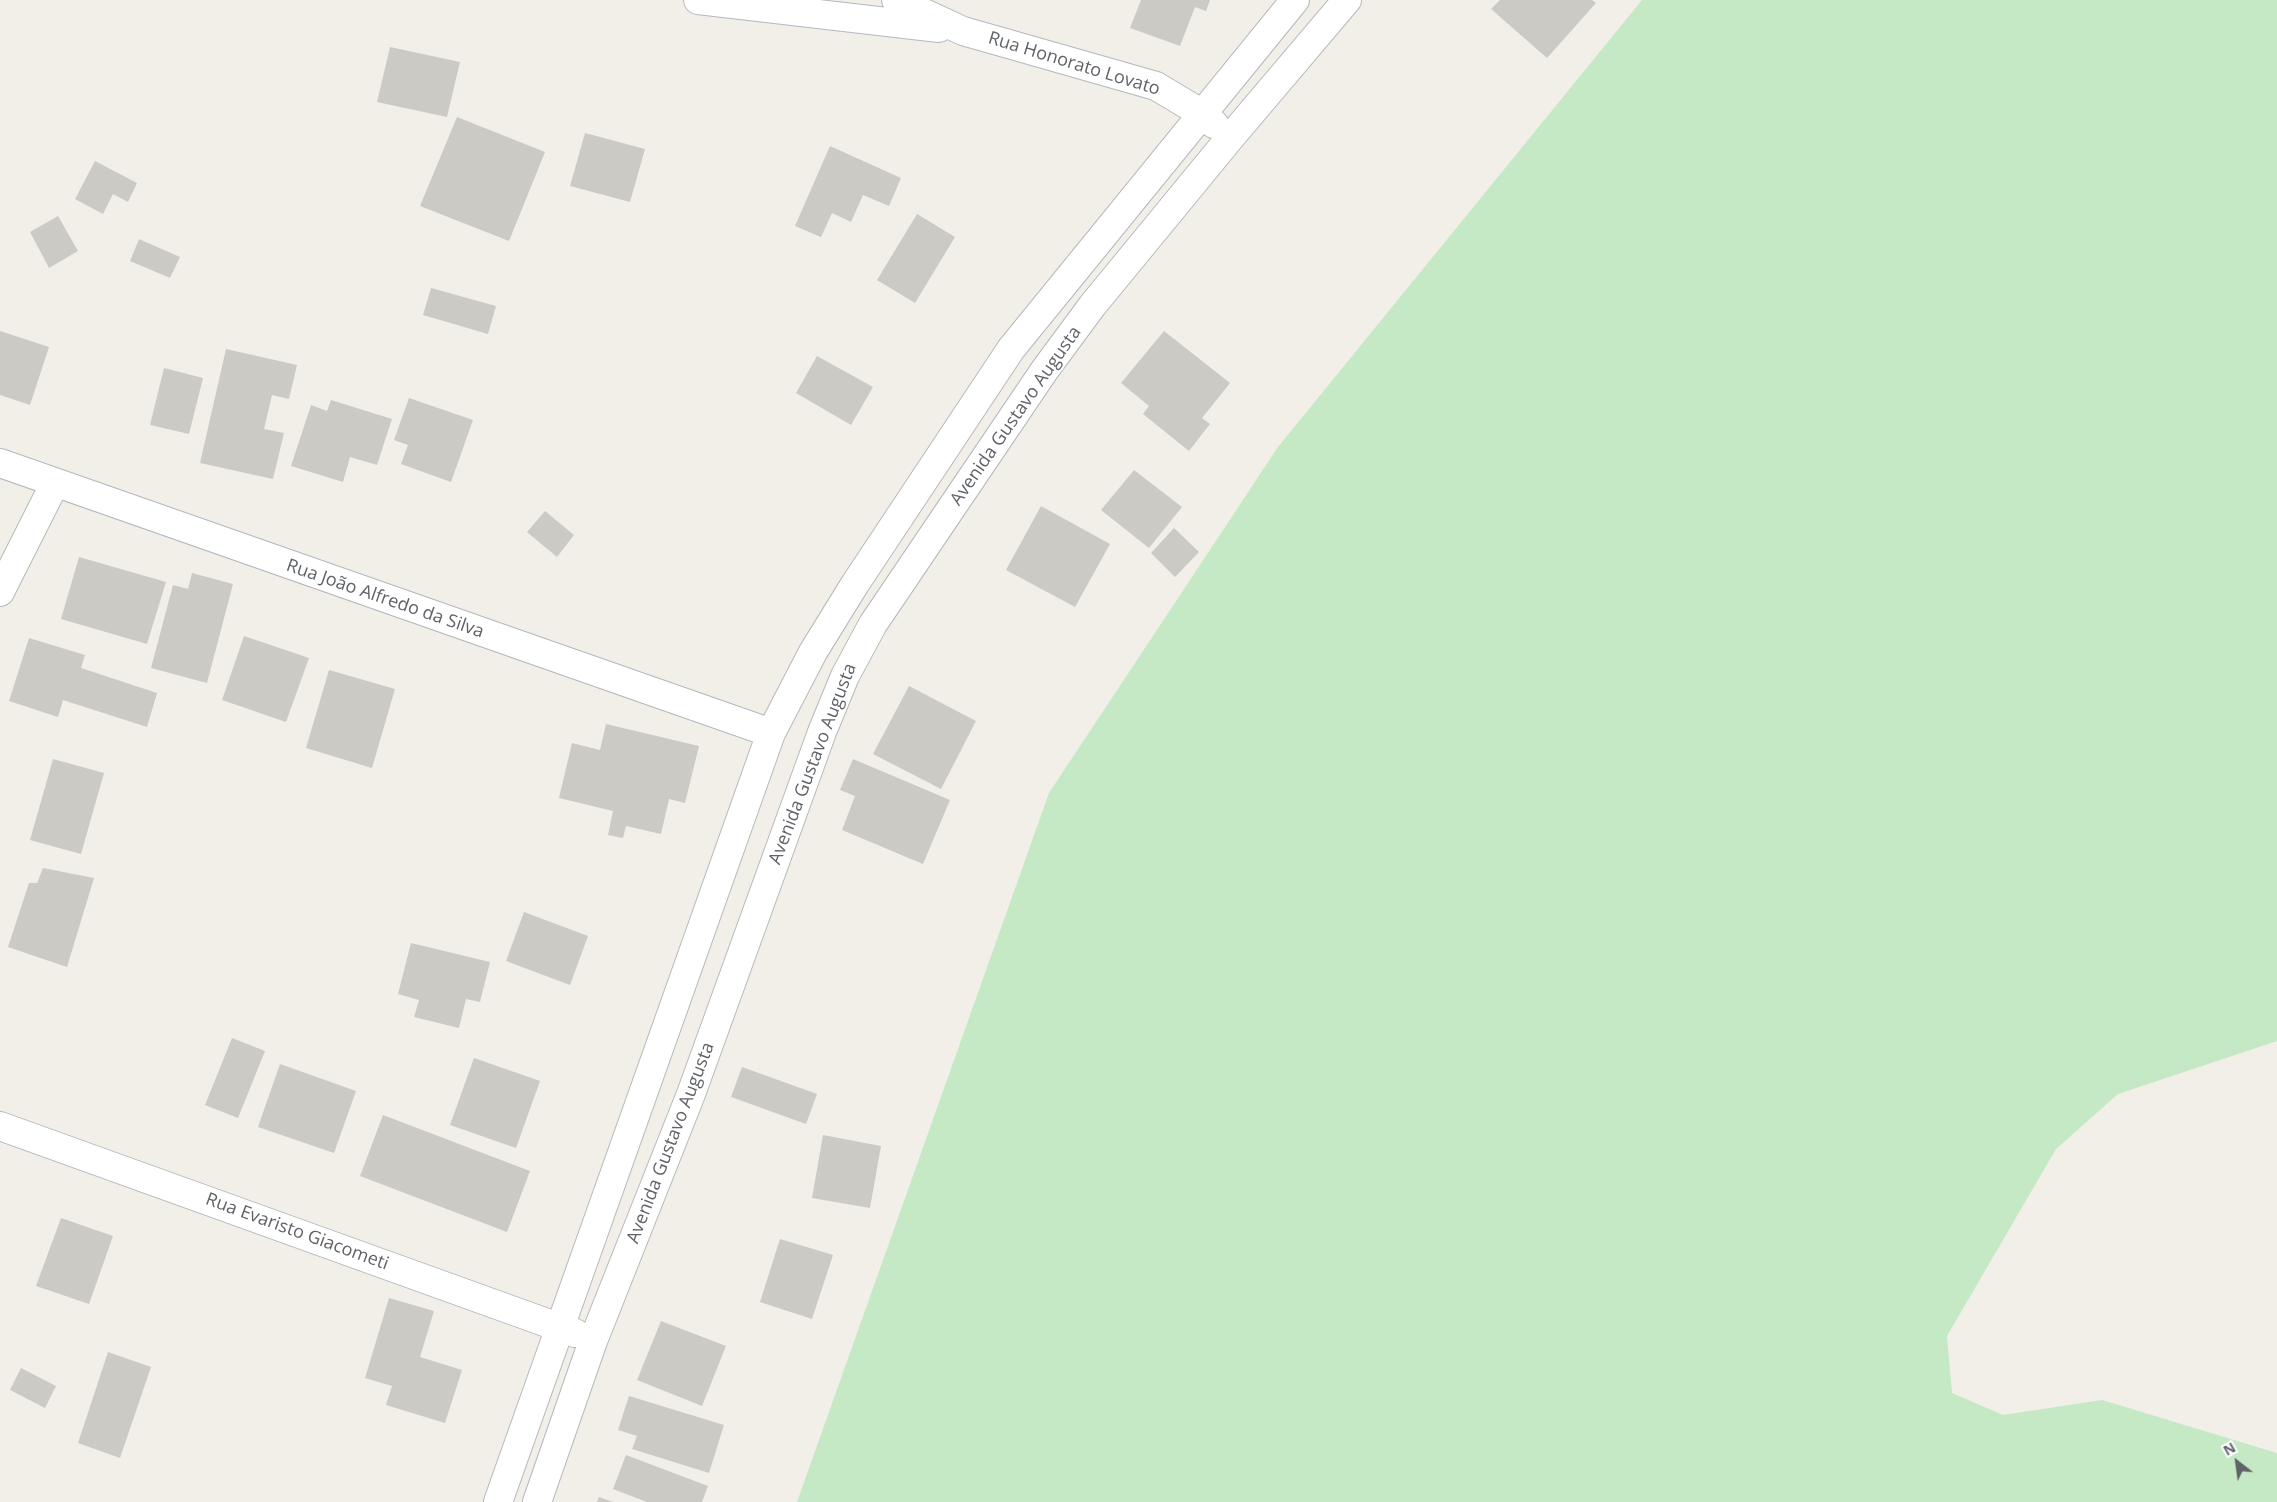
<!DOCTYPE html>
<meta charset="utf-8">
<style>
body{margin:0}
#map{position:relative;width:2277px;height:1502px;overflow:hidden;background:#f1efe8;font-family:"Open Sans",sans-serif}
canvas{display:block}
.north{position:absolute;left:2212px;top:1437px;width:50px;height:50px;-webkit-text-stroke:4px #fff;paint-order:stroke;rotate:330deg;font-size:14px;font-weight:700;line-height:20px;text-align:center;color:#5f6368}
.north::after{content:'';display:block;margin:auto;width:18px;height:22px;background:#5f6368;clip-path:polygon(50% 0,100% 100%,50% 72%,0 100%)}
</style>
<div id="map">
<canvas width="2277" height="1502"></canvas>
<div class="north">N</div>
</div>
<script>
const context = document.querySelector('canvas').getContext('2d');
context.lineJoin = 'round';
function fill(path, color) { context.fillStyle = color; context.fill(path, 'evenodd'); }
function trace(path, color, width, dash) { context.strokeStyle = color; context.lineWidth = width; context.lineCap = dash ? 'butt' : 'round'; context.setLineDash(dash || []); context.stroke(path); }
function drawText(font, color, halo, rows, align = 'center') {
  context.font = font + ' "Open Sans",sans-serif'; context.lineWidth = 4; context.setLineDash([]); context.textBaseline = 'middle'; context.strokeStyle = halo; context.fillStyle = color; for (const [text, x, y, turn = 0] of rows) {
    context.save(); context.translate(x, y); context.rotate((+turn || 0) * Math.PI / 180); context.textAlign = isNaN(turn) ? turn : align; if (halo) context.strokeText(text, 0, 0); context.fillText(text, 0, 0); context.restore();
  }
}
fill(new Path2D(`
 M 1642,0 L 2277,0 L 2277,1041 L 2118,1094 L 2056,1149 L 1947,1336 L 1952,1393 L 2003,1415 L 2102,1400 L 2277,1453 L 2277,1502 L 797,1502 L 1049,793 L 1278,447 Z`), '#c5e8c5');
fill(new Path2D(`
 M 1141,0 L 1210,0 L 1206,11 L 1195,7 L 1180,46 L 1130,28 Z
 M 1500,0 L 1592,0 L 1596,3 L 1547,58 L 1491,9 Z
 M 390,47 L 460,62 L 447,117 L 377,102 Z
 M 457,117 L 545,152 L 509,241 L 420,206 Z
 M 585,133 L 645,149 L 630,202 L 570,186 Z
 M 830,146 L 901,178 L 889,206 L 863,195 L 851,222 L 832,213 L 821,237 L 795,226 Z
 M 95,161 L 137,183 L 128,202 L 113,194 L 103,214 L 75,199 Z
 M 917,214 L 955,237 L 915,303 L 877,280 Z
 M 58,216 L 78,251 L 49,268 L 30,232 Z
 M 139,239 L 180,257 L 170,278 L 130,261 Z
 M 431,288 L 496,306 L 488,334 L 423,315 Z
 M 0,331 L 49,347 L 30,405 L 0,395 Z
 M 1164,331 L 1230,383 L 1202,418 L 1210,424 L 1189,451 L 1143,414 L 1149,406 L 1121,383 Z
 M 226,349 L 297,365 L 289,399 L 272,395 L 264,429 L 284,433 L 273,479 L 200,463 Z
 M 817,356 L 873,387 L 851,425 L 796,393 Z
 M 164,368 L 203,378 L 189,434 L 150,425 Z
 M 409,398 L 473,420 L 451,482 L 401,464 L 408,445 L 394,440 Z
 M 331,400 L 392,419 L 377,465 L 350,457 L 343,482 L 291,466 L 311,405 L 327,411 Z
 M 1134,470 L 1182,507 L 1149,548 L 1101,510 Z
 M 1041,506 L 1110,544 L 1075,607 L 1006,570 Z
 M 545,511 L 574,535 L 557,557 L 527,532 Z
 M 1174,528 L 1199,552 L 1175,577 L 1151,553 Z
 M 79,557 L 166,582 L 147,644 L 61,619 Z
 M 192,573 L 233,584 L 207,683 L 151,668 L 173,585 L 188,589 Z
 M 244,636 L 309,658 L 286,722 L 222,700 Z
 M 29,638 L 85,655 L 81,668 L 157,693 L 147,727 L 63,700 L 58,717 L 9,701 Z
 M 329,670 L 395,689 L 372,768 L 306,748 Z
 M 909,686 L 976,721 L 941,789 L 873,754 Z
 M 606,724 L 699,746 L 685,803 L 669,799 L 661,834 L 626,826 L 623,838 L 608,835 L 613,811 L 559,798 L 572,743 L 600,750 Z
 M 53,759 L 104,773 L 81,854 L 30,840 Z
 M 853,759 L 950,800 L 923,864 L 842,830 L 855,796 L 840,790 Z
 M 43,868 L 94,878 L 67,967 L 8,947 L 29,883 L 37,883 Z
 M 524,912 L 588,936 L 570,985 L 506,961 Z
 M 411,943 L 490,962 L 480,1002 L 466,999 L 459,1028 L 414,1017 L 419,1000 L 398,994 Z
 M 232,1038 L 265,1051 L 238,1118 L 205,1105 Z
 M 474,1058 L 540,1081 L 516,1148 L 450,1125 Z
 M 280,1064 L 356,1091 L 334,1153 L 258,1127 Z
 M 742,1067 L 817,1094 L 806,1124 L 731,1097 Z
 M 383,1115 L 530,1171 L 507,1232 L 360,1176 Z
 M 823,1135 L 881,1146 L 870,1208 L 812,1198 Z
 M 61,1218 L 113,1236 L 89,1304 L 36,1286 Z
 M 780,1239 L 833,1255 L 812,1319 L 760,1302 Z
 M 389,1298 L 434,1311 L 420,1357 L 462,1370 L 445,1423 L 386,1405 L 392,1386 L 365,1378 Z
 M 661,1321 L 726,1346 L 702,1406 L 637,1380 Z
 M 108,1352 L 151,1367 L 120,1458 L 78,1443 Z
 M 21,1368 L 56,1386 L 45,1408 L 10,1390 Z
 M 629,1396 L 724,1425 L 709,1473 L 632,1449 L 637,1436 L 618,1430 Z
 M 626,1455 L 708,1486 L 702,1502 L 647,1502 L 613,1489 Z
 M 599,1497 L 613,1502 L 597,1502 Z`), '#cccac5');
const street = new Path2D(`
 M 698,0 L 939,28
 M 896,0 L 963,31 L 1156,86 L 1201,113 L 1214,124
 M 0,463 L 771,733
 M 0,592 L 55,483
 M 0,1126 L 575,1333
 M 498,1502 L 771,733 L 813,652 L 855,584 L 1011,349 L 1295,0
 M 537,1502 L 593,1341 L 691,1094 L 822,732 L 845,676 L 873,624 L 1044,371 L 1092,306 L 1230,138 L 1347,0`);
trace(street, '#b5b8bc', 30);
trace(street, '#fff', 28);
drawText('18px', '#5f6368', '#fff', [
 ["Rua Honorato Lovato",1074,64,17],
 ["Avenida Gustavo Augusta",1016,416,-55],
 ["Rua João Alfredo da Silva",385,599,19],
 ["Avenida Gustavo Augusta",813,764,-69],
 ["Avenida Gustavo Augusta",671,1143,-69],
 ["Rua Evaristo Giacometi",297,1232,20]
]);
</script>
